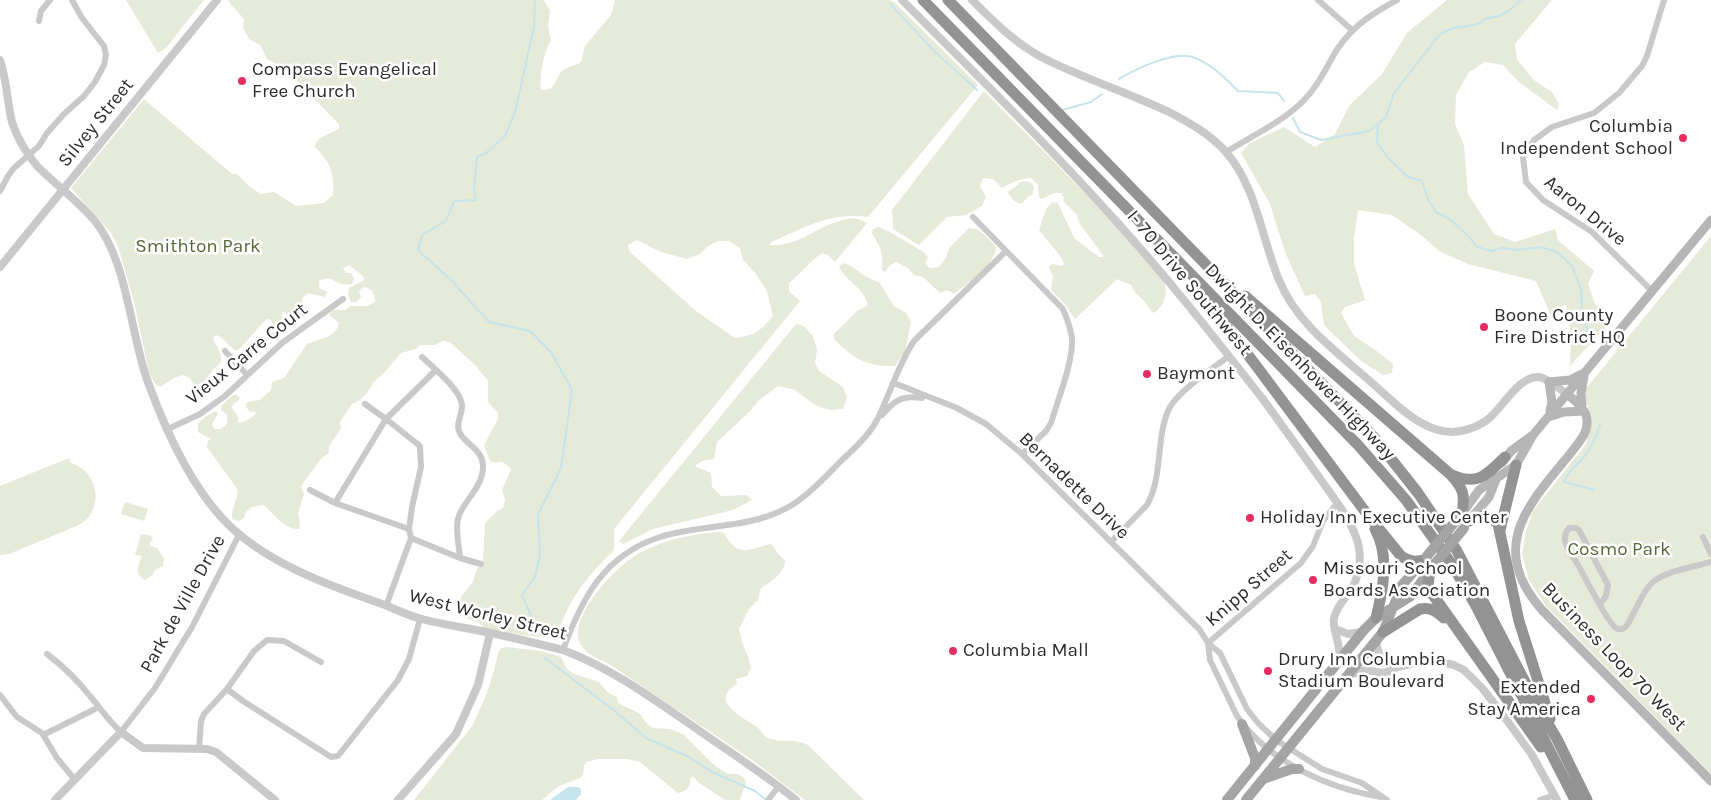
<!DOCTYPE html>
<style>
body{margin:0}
canvas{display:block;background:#fff}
</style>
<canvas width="1711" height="800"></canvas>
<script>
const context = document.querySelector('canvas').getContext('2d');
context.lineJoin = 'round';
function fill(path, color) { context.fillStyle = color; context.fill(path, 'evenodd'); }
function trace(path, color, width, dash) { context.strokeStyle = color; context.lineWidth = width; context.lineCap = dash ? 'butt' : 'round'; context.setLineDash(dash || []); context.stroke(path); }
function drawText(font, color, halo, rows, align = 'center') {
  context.font = font + ' Karla,sans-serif'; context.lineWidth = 5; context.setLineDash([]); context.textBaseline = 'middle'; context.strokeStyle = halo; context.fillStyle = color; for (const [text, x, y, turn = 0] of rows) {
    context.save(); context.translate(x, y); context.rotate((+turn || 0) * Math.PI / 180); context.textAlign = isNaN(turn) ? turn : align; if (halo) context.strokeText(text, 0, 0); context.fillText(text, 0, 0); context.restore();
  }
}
fill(new Path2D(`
 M 126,0 L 204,0 L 166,48 L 158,53 Z
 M 229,0 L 544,0 L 550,11 L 548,26 L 551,40 C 544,52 539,76 541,90 C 557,91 554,79 562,71 C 565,68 576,65 581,62 L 585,46 L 611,15 L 615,0 L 889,0 L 894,2 L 978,85 L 868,217 C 829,212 805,228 771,242 L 770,245 C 798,248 822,222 848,219 C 855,217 861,220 867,223 L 835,262 L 828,255 L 822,253 C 811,260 800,274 789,283 L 789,291 L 800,301 L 614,529 L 614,550 C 585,579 569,598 556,638 L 522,635 L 484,628 L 480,623 L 463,617 L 458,608 L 461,597 L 473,582 L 476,571 L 483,561 L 485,523 L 496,512 L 503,508 L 505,500 L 502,490 L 511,470 C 501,457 500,465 490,461 L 484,445 L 498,419 L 498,413 L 488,402 L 488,381 L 476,366 L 450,342 L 443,341 L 435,345 L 420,345 L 416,349 L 401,353 L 384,373 L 373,383 L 367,393 L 359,401 L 352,404 L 340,422 L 341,429 L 329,446 L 329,453 L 321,459 L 301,486 L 304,494 L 298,514 L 300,523 L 299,529 C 285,530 274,514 264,505 L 251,507 L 246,512 L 244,518 L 239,521 L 232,519 C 231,510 237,500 238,490 L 207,447 L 208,441 L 211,439 L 198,432 L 198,424 L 205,417 L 216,411 L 218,414 L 212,424 L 214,429 C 224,430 229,425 227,415 L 221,410 L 221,406 L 233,395 L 237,395 L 240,398 L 231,407 C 235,413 239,414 238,423 C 243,423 254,417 256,413 L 254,411 L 250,412 L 246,407 L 247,402 L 260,400 L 271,390 L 272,382 L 284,378 L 307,344 L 330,336 L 337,329 L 339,323 L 329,315 L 333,310 L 346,310 L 349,306 L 367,306 L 375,302 C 375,295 372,288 364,287 L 359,291 L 361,297 L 357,302 L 351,302 L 348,295 L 349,288 L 363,281 L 364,277 L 349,265 L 343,268 L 346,273 L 351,273 L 354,279 L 352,284 C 347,284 342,285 339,283 C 331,279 327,276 319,281 L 319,288 L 327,292 L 325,297 L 308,293 L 302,298 L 302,304 L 306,307 L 309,313 L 306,317 L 284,312 L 281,314 L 287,327 L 285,331 L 280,332 L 277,330 L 271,320 L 267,319 C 256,329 248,341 237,351 C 227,346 225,338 216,335 L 213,339 C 216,345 220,351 221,358 C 222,365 216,366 212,371 C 207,378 204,384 194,385 L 190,378 L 183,375 L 174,378 L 160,387 L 155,384 L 149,372 L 134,302 L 118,246 L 111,233 L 71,188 L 144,99 L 232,174 L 237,174 L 250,187 L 261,194 L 274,192 L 296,206 L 324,203 L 333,195 C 335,173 330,161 314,146 L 320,138 L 339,129 L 339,124 L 285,69 L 267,59 L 260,45 L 249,39 L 243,28 L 244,19 L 228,1 ZM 637,240 L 661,252 L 687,259 L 700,254 L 708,246 L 718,241 L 729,241 L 740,248 L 743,260 L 756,274 L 767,291 L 773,316 C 760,331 756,335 735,338 L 696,311 L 630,252 L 628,245 Z
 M 1447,0 L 1552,0 L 1515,44 L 1517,60 L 1535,81 L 1552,92 L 1559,104 L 1557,110 L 1519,82 L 1503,65 L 1485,62 L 1469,72 L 1456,95 L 1455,124 L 1464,145 L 1468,194 L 1494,234 L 1515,242 L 1555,229 L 1558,240 L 1594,271 L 1588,284 L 1595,304 L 1612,320 L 1570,366 L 1571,334 L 1566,304 L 1550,314 L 1536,281 L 1468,264 L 1439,251 L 1421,235 L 1392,215 L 1358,210 L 1354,239 L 1354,264 L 1365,300 L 1345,307 L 1341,313 L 1354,336 L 1374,349 L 1393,364 L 1392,373 L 1383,375 L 1360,360 L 1324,325 L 1321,302 L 1315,294 L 1305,296 L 1285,252 L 1270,204 L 1241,153 L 1250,143 L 1284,127 L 1315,147 L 1335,134 L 1349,106 L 1382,74 L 1407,33 Z
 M 984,91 C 1030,138 1078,184 1122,233 C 1136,248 1155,264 1164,283 C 1169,293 1163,307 1154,313 C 1148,309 1148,305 1144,301 C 1136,293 1136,295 1131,285 L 1117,279 L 1075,319 L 1065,304 L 1051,290 L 1053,276 L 1049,267 L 1052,264 L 1062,266 L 1064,263 C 1059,251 1046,241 1039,230 L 1046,209 L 1052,202 L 1058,203 L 1074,238 L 1099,257 L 1103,257 L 1103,255 L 1080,224 L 1077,215 L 1063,201 L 1064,198 L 1061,193 L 1054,193 L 1042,199 L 1039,197 L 1038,185 L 1031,178 C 1019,179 1012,182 1002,188 L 993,179 L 983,178 L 980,186 L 986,197 L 982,206 L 966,215 L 947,217 L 919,245 L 893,229 L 892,210 Z
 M 1026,181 L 1032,183 L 1034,188 L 1032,195 L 1028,196 L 1022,204 C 1015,202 1011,199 1008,192 C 1012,188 1017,187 1020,182 Z
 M 878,227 L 888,231 L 925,253 L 928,258 L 925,263 L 930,268 L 939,267 L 946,258 L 949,248 L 969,228 C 981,228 989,239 996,247 C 996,264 967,284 954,294 L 947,290 L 940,293 L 923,277 L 914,275 L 908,268 L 896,262 L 889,266 L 885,272 L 882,270 C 884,255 880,245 872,234 L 873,229 Z
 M 1711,236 L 1711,774 L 1546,606 L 1529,580 L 1522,554 L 1526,531 L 1533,511 L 1586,444 L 1591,426 L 1588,406 L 1579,397 Z
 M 845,263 C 857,269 866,279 879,282 L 894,306 L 906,313 L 911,322 L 905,351 L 895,366 C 867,367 852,358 834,339 L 834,334 L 857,311 L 868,305 C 862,285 845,282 839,266 Z
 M 796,324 L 804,326 L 813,336 L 817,350 L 815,363 L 819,371 L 843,387 L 847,397 L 843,409 L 830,410 L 815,405 L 795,390 L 778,386 L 758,401 L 750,411 L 717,442 L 714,459 L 702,461 L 695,466 L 711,473 L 712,487 L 721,496 L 746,495 L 752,500 L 733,510 L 653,529 L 623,544 L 619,541 Z
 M 69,458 L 71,463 C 99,471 105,511 79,525 L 9,554 L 0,555 L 0,486 Z
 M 125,502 L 148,509 L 144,521 L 121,514 Z
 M 718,532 L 724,533 C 738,559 748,549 771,544 L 779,555 L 785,560 C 786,572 770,583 761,588 L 758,600 L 749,609 L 739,629 L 743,645 L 748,656 L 751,668 L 747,676 L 736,679 L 737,684 C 708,701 743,717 757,727 C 762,731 763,737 770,739 C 783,743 796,738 808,745 L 864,800 L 805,800 L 752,760 L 609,664 C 599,659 587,655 581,645 C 566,618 616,566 638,554 C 662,540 691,534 718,532 Z
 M 141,534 L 149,535 L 153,538 L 150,543 L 150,546 L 157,548 L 164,558 L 163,566 L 155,570 L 153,575 L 145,580 C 134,573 138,567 142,556 L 135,555 Z
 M 506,647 L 541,651 L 561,657 L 567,669 L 572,673 L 599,682 L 607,692 L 617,697 L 618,703 L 639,713 L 647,724 L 653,728 L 670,729 L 683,734 L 714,765 L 728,774 L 737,774 L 743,777 L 746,782 L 740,800 L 725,800 L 698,782 L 693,776 L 690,779 C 691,788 686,791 678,793 L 640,762 L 627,759 L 598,759 L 586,762 L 584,766 L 583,775 L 580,778 L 559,786 L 542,800 L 414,800 L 472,726 L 485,698 L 494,671 L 498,653 L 501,648 Z`), '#e6ead9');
fill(new Path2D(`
 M 568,787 L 578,787 L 581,789 L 581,794 L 576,800 L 550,800 Z`), '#c5e4eb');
trace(new Path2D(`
 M 535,0 L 534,27 L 515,112 L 505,136 L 485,154 L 477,157 L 474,189 L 476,200 L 454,201 L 446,221 L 422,235 L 418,250 L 452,281 L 489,322 L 530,331 L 551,352 L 572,390 L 561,468 L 538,514 L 540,555 L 535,577 L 522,595 L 531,616 L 531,622 L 536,631
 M 891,5 L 935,52 L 977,90
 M 1119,79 C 1136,69 1176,49 1195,58 C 1213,65 1225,78 1238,91 L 1278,93 L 1284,101
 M 1062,110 L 1091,102 L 1102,94
 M 1293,118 L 1300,132 L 1321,140 L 1369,131 L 1386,117 L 1394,93 L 1439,35 L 1450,29 L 1478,24 L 1484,19 L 1499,16 L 1510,10 L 1521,0
 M 1378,124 L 1377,142 L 1388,158 L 1408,177 L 1422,181 L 1428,199 L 1436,212 L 1451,220 L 1469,237 L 1477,247 L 1492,251 L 1502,248 L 1518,250 L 1541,247 L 1557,252 L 1572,266 L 1581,289 L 1582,309 L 1589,337
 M 1594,490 L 1564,482 C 1568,472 1576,465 1584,457 C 1592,447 1596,437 1600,425
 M 545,658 L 616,712 L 646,738 L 687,756 L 712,772 L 755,791 L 765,799`), '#c5e4eb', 2);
trace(new Path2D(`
 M 1318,0 L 1352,30
 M 39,21 L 41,11 L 50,0
 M 1226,152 C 1250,137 1286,120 1305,99 C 1320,84 1327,65 1338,48 C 1354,25 1373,13 1397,0
 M 0,191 L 8,176 L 14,168 L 39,146 L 47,133 L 64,114 L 84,96 L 95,82 L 104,65 L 106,55 L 104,46 L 82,18 L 72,0
 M 973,217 L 1063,309 C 1067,319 1071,328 1072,339 C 1073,363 1058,399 1051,423 L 1046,431 L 1022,454
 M 1652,291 L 1592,232 L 1543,200 L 1526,182 L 1523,157 L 1534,140 L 1552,127 L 1594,113 L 1619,93 L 1642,66 L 1647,56 L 1664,0
 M 225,351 L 247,375
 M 422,357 C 433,367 462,391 462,406 C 462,417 454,425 461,435 C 469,446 482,450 483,465 C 484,484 468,497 460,513 C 454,525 459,545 460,558
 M 894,383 L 957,408 L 986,424 L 1022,454 L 1199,629 L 1208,643 L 1220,653 L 1247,709 L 1258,723 L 1276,740 L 1322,769 L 1362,783 L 1387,800
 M 365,404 L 386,419 L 420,446 L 421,467 L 412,507 L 409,529
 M 882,415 C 895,400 902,395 922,398
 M 168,429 L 200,414 L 225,396 L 282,343 L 343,299
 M 310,490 L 335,503 L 409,529 L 411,538 L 386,606
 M 335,503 L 386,419 L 436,370
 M 1703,537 L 1711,554
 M 411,538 L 460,558 L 481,564
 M 1111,542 L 1147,505 C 1164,475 1155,435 1170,407 C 1180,390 1212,369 1229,356
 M 1600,604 L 1606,596 L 1608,585 L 1579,530 L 1576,528 L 1569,528 C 1558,541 1571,552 1578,565 C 1584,575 1610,628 1618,629 C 1626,631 1630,620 1633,614 C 1639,604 1644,589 1653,582 C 1666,571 1694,567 1711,562
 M 1208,643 L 1210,660 L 1237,716 C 1269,762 1327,788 1381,797
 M 1208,643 L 1301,563 L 1313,546 L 1323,521 L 1337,503
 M 563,650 C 582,598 604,555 660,537 C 679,531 700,529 720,526 C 745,523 773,518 795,503 C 813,491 827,475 842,460 C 855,448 869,435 877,420 C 890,394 898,365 914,341 L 1006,251
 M 47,654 C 63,666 78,681 90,696 C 102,710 107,719 121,732 L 155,688 L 192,627 L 239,535
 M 227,689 L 254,651 L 267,640 L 284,641 L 321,662
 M 0,695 L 17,717 L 42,733 L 57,758 L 75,780
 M 43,735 L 99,707
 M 199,749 L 201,721 L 204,714 L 227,689 L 243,701 L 331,757 L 338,756 L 398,680 L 409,659 L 420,619
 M 768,800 L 779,786
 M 1540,800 L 1555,795`), '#c9c9c9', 6);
trace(new Path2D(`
 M 902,0 C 974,72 1047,144 1115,220 C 1167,277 1214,337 1262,398 C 1282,425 1301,452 1321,480 C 1333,497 1349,517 1356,537 C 1363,555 1360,577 1349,593 C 1343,600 1336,609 1334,618 C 1332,632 1342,645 1339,659
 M 972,0 C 993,21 1014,42 1041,57 C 1082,78 1127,92 1169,112 C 1190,123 1210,134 1226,152 C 1257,188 1261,237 1279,280 C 1297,324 1336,351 1371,382 C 1386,395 1401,411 1418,421 C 1431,429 1446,434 1461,431 C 1471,429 1479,426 1487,420 C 1502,409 1519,375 1539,377 C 1549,379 1559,389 1567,394
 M 0,60 C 7,80 7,102 12,122 C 17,138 27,154 37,166 C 55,184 78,201 94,220 C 128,260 130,335 149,385 C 166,431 189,482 222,518 C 262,562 330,586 385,605 C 397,610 409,616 422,619 C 444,625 468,628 491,633 C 515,638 539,644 563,650 C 611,668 652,698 694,727 C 728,751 763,773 796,800
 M 0,267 L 217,0
 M 1335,629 L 1348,634 L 1362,632
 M 1376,640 C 1378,656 1382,662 1397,667
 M 1347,676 L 1365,670 L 1383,673 L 1391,671 L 1397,667 L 1430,660 L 1454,665 L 1464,670 L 1483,689 L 1503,715 L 1532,755 L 1557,800
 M 55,800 L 121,732 L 143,748 L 207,749 L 216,752 L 275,800
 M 398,800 L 456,734 L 478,685 L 490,633`), '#c9c9c9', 8);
trace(new Path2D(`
 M 1567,394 C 1575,401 1587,409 1587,421 C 1588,434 1577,444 1570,454 C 1528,505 1487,547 1542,610 L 1711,781
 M 1582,409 L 1581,393 L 1584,376
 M 1550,411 L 1552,402 L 1549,382 L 1570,380 L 1582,374
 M 1548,417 L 1564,412 L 1584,411
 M 1502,463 L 1511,451 L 1533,435
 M 1462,514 L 1479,490 L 1516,465 L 1533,435 L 1711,220
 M 1469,521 L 1489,497 L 1497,477`), '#b6b6b6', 9);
trace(new Path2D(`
 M 1242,724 L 1255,758 L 1255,766
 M 1263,779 L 1292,769 L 1299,769
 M 1227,800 L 1363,631 L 1376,618 L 1411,596 L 1430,570
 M 1246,800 L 1383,632 L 1402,585 L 1427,557`), '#a4a4a4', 10);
trace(new Path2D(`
 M 923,0 L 1358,445 L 1406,500 L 1453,566 L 1476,606 L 1575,800
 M 948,0 L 1373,436 L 1418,493 L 1457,551 L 1537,705 L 1557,739 L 1587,800
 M 1201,292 L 1367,514 L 1401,556 C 1410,562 1415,562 1425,560
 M 1245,296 L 1450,474 C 1464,489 1465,494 1462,514
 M 1452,475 C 1479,486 1486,475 1505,457
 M 1469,521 C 1481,515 1488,514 1498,524 L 1519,621 L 1550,719
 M 1375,529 C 1390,556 1383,590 1376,618
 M 1500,530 L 1516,465
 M 1430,570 L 1428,586 L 1433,595 L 1541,747
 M 1383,632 L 1420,609 C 1431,607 1436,611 1444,618`), '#939393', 11);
trace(new Path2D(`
 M 1427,556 L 1458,518
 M 1433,566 L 1464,528`), '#a4a4a4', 10);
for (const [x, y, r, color] of [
 [242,81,5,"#e52d62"],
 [1683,138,5,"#e52d62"],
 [1484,327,5,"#e52d62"],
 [1147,374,5,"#e52d62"],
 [1250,518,5,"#e52d62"],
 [1313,580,5,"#e52d62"],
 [953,651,5,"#e52d62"],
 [1268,671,5,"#e52d62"],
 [1591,699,5,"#e52d62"]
]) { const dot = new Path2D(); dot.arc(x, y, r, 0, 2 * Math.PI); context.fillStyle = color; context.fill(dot); trace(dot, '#fff', 2); }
drawText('19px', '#2c2c2c', '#fff', [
 ["Compass Evangelical",252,70],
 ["Free Church",252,92],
 ["Columbia",1673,127,"right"],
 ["Independent School",1673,149,"right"],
 ["Boone County",1494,316],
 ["Fire District HQ",1494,338],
 ["Baymont",1157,374],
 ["Holiday Inn Executive Center",1260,518],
 ["Missouri School",1323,569],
 ["Boards Association",1323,591],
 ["Columbia Mall",963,651],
 ["Drury Inn Columbia",1278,660],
 ["Stadium Boulevard",1278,682],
 ["Extended",1581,688,"right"],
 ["Stay America",1581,710,"right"]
], 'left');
drawText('19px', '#2c2c2c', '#fff', [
 ["Silvey Street",96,123,-51],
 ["Aaron Drive",1585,211,39],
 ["I- 70 Drive Southwest",1189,283,50],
 ["Vieux Carre Court",247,354,-39],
 ["Dwight D. Eisenhower Highway",1300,362,46],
 ["Bernadette Drive",1074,486,44],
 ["Knipp Street",1249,588,-41],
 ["Park de Ville Drive",183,604,-61],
 ["West Worley Street",488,615,14],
 ["Business Loop 70 West",1614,657,46]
]);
drawText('19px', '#59683a', '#fff', [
 ["Smithton Park",198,247],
 ["Cosmo Park",1619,550]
]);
</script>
